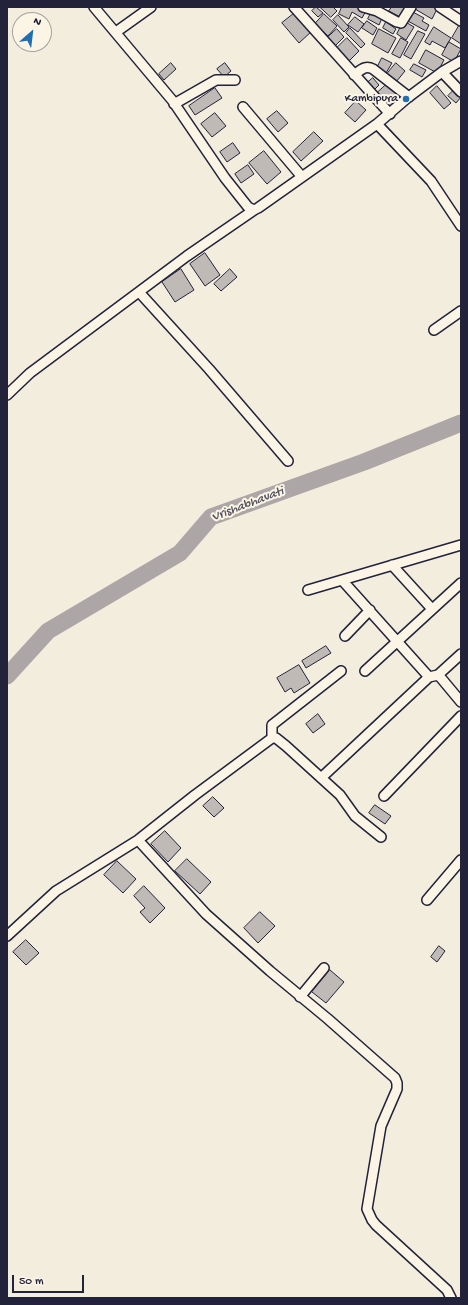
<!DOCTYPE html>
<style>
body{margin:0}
#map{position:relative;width:468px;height:1305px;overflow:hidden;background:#f3edde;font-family:"Gochi Hand",sans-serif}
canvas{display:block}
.frame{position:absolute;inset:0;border:8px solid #22223b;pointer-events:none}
.north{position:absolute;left:12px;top:12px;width:40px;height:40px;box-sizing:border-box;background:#fcf5e5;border:1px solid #a5a1a1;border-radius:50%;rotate:28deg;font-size:11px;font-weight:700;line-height:16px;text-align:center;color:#22223b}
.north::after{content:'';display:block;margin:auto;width:14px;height:18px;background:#1f6fb2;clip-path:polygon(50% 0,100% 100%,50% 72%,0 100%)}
.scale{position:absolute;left:12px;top:1275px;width:72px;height:18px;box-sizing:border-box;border:2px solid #22223b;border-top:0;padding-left:5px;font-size:12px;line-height:14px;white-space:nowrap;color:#22223b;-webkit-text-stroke:3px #fcf5e5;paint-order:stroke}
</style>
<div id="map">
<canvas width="468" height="1305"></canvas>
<div class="frame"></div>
<div class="north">N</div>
<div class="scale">50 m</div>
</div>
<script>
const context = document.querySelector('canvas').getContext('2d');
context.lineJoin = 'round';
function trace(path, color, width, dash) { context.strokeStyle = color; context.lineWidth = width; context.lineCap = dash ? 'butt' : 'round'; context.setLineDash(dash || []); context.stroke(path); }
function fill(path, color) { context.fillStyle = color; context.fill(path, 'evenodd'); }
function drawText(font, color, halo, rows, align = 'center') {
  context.font = font + ' "Gochi Hand",sans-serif'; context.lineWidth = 4; context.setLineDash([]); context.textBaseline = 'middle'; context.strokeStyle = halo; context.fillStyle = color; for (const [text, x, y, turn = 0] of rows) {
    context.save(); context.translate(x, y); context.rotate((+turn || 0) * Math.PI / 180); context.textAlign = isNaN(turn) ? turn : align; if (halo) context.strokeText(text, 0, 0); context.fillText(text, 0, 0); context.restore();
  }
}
trace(new Path2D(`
 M 7,676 L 48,631 L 180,553 L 211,517 L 364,462 L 461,423`), '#aca7a6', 17);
const building = new Path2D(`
 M 316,7 L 323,13 L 318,17 L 312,11 Z
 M 320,7 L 333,7 L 337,11 L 331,17 Z
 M 342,7 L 359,7 L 366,11 L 362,18 L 352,12 L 349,19 L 339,14 Z
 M 392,7 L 407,7 L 402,18 L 389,11 Z
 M 415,7 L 433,7 L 437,9 L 432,19 L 415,9 Z
 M 372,11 L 383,16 L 379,25 L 368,19 Z
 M 411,11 L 424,18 L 422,21 L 429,25 L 426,31 L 406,20 Z
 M 296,12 L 312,31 L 299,43 L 282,23 Z
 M 324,14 L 337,26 L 328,36 L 315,24 Z
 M 338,15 L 349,27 L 344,32 L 333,20 Z
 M 355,17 L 364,24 L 358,32 L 348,25 Z
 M 367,21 L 377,28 L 373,35 L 362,28 Z
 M 404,21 L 414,27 L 406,40 L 397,34 Z
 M 386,22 L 396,29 L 393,34 L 383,28 Z
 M 460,24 L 461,25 L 461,44 L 452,38 Z
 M 434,27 L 451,38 L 445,48 L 432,41 L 430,45 L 425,42 Z
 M 350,28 L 365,44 L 361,48 L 346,33 Z
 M 337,29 L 344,37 L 334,47 L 326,39 Z
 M 379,29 L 396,38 L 388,53 L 372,44 Z
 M 418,31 L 425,34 L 411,59 L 404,55 Z
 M 347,38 L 359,51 L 348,62 L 336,49 Z
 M 401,38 L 408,42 L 400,58 L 392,54 Z
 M 449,42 L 461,49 L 454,62 L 442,55 Z
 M 426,50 L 444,60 L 437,73 L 419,63 Z
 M 382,58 L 392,63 L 386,73 L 377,68 Z
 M 171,63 L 176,69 L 164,80 L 159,74 Z
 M 225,63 L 231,71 L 224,77 L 217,69 Z
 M 396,63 L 405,71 L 396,82 L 387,74 Z
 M 414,64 L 426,70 L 422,77 L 410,70 Z
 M 373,78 L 379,85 L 374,90 L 367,83 Z
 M 387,84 L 401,98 L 390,109 L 376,94 Z
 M 437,86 L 451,103 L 444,109 L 430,93 Z
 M 215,88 L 222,98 L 195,115 L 189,106 Z
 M 455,89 L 461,95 L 461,97 L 456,103 L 448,96 Z
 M 356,101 L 366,110 L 355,122 L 345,113 Z
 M 277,111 L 288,123 L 278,132 L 267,119 Z
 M 215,113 L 226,126 L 212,137 L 201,124 Z
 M 314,132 L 323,141 L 301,161 L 293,152 Z
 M 233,143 L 240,153 L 227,162 L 220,152 Z
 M 264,151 L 281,172 L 267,184 L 249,163 Z
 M 248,165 L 254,174 L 241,183 L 235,174 Z
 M 205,253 L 220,275 L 205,286 L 190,264 Z
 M 181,269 L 194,290 L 175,302 L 162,282 Z
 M 230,269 L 237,277 L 221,291 L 214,284 Z
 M 326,646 L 331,653 L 306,668 L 302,661 Z
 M 299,665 L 310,683 L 294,693 L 291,688 L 285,692 L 277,678 Z
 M 318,714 L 325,724 L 313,733 L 306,724 Z
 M 213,797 L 224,808 L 214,817 L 203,806 Z
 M 375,805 L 391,816 L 385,824 L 369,813 Z
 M 165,831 L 181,848 L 168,862 L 151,844 Z
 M 187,859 L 211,882 L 200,894 L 175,871 Z
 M 117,861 L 136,879 L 123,893 L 104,875 Z
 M 144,886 L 165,908 L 150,923 L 140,912 L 145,908 L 134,896 Z
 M 260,912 L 275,926 L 258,943 L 244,928 Z
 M 26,940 L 39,953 L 26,965 L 13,952 Z
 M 439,946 L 445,951 L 437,962 L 431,957 Z
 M 330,970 L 344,982 L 326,1003 L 312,992 Z`);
fill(building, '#bfbab6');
trace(building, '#22223b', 1);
const street = new Path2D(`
 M 94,7 L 172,100 L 225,178 L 248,207 L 254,210
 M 294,7 L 390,114
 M 363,7 L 377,11 L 397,22 L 401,23 L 411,7
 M 440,7 L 461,21
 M 116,32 L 151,7
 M 442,72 L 461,92
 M 354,75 C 361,70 365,65 373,69 L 409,97
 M 174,104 L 216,80 L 235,80
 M 243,107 L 302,177
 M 377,124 L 431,181 L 461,226
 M 139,292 L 209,369 L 288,461
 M 434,330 L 461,311
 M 7,395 L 30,373 L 187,256 L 254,210 L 258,208 L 377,124 L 406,99 L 442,72 L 461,61
 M 392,565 L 432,609
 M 342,580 L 429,677
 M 308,590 L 461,545
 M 345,636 L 370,610
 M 365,671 L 461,583
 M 438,675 L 461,654
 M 272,738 L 272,725 L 341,671
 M 321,778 L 429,677 L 438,675 L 441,678 L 461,702
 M 384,796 L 461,716
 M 138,840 L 206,914 L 270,971 L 328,1019 L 395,1078 L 397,1083 L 397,1089 L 381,1126 L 367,1209 L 372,1220 L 376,1225 L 447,1290 L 451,1298
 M 427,900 L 461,860
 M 7,936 L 56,891 L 138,840 L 195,795 L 272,738 L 276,738 L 286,746 L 340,795 L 355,816 L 381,837
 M 300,997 L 324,968`);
trace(street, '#22223b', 12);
trace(street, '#fcf5e5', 9);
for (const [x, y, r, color] of [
 [406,99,4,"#1f6fb2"]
]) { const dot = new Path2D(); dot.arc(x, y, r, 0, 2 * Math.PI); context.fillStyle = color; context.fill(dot); trace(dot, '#fcf5e5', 1.5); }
drawText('12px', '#22223b', '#fcf5e5', [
 ["Kambipura",398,99]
], 'right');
drawText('italic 13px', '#525160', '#fcf5e5', [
 ["Vrishabhavati",248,505,-21]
]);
</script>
